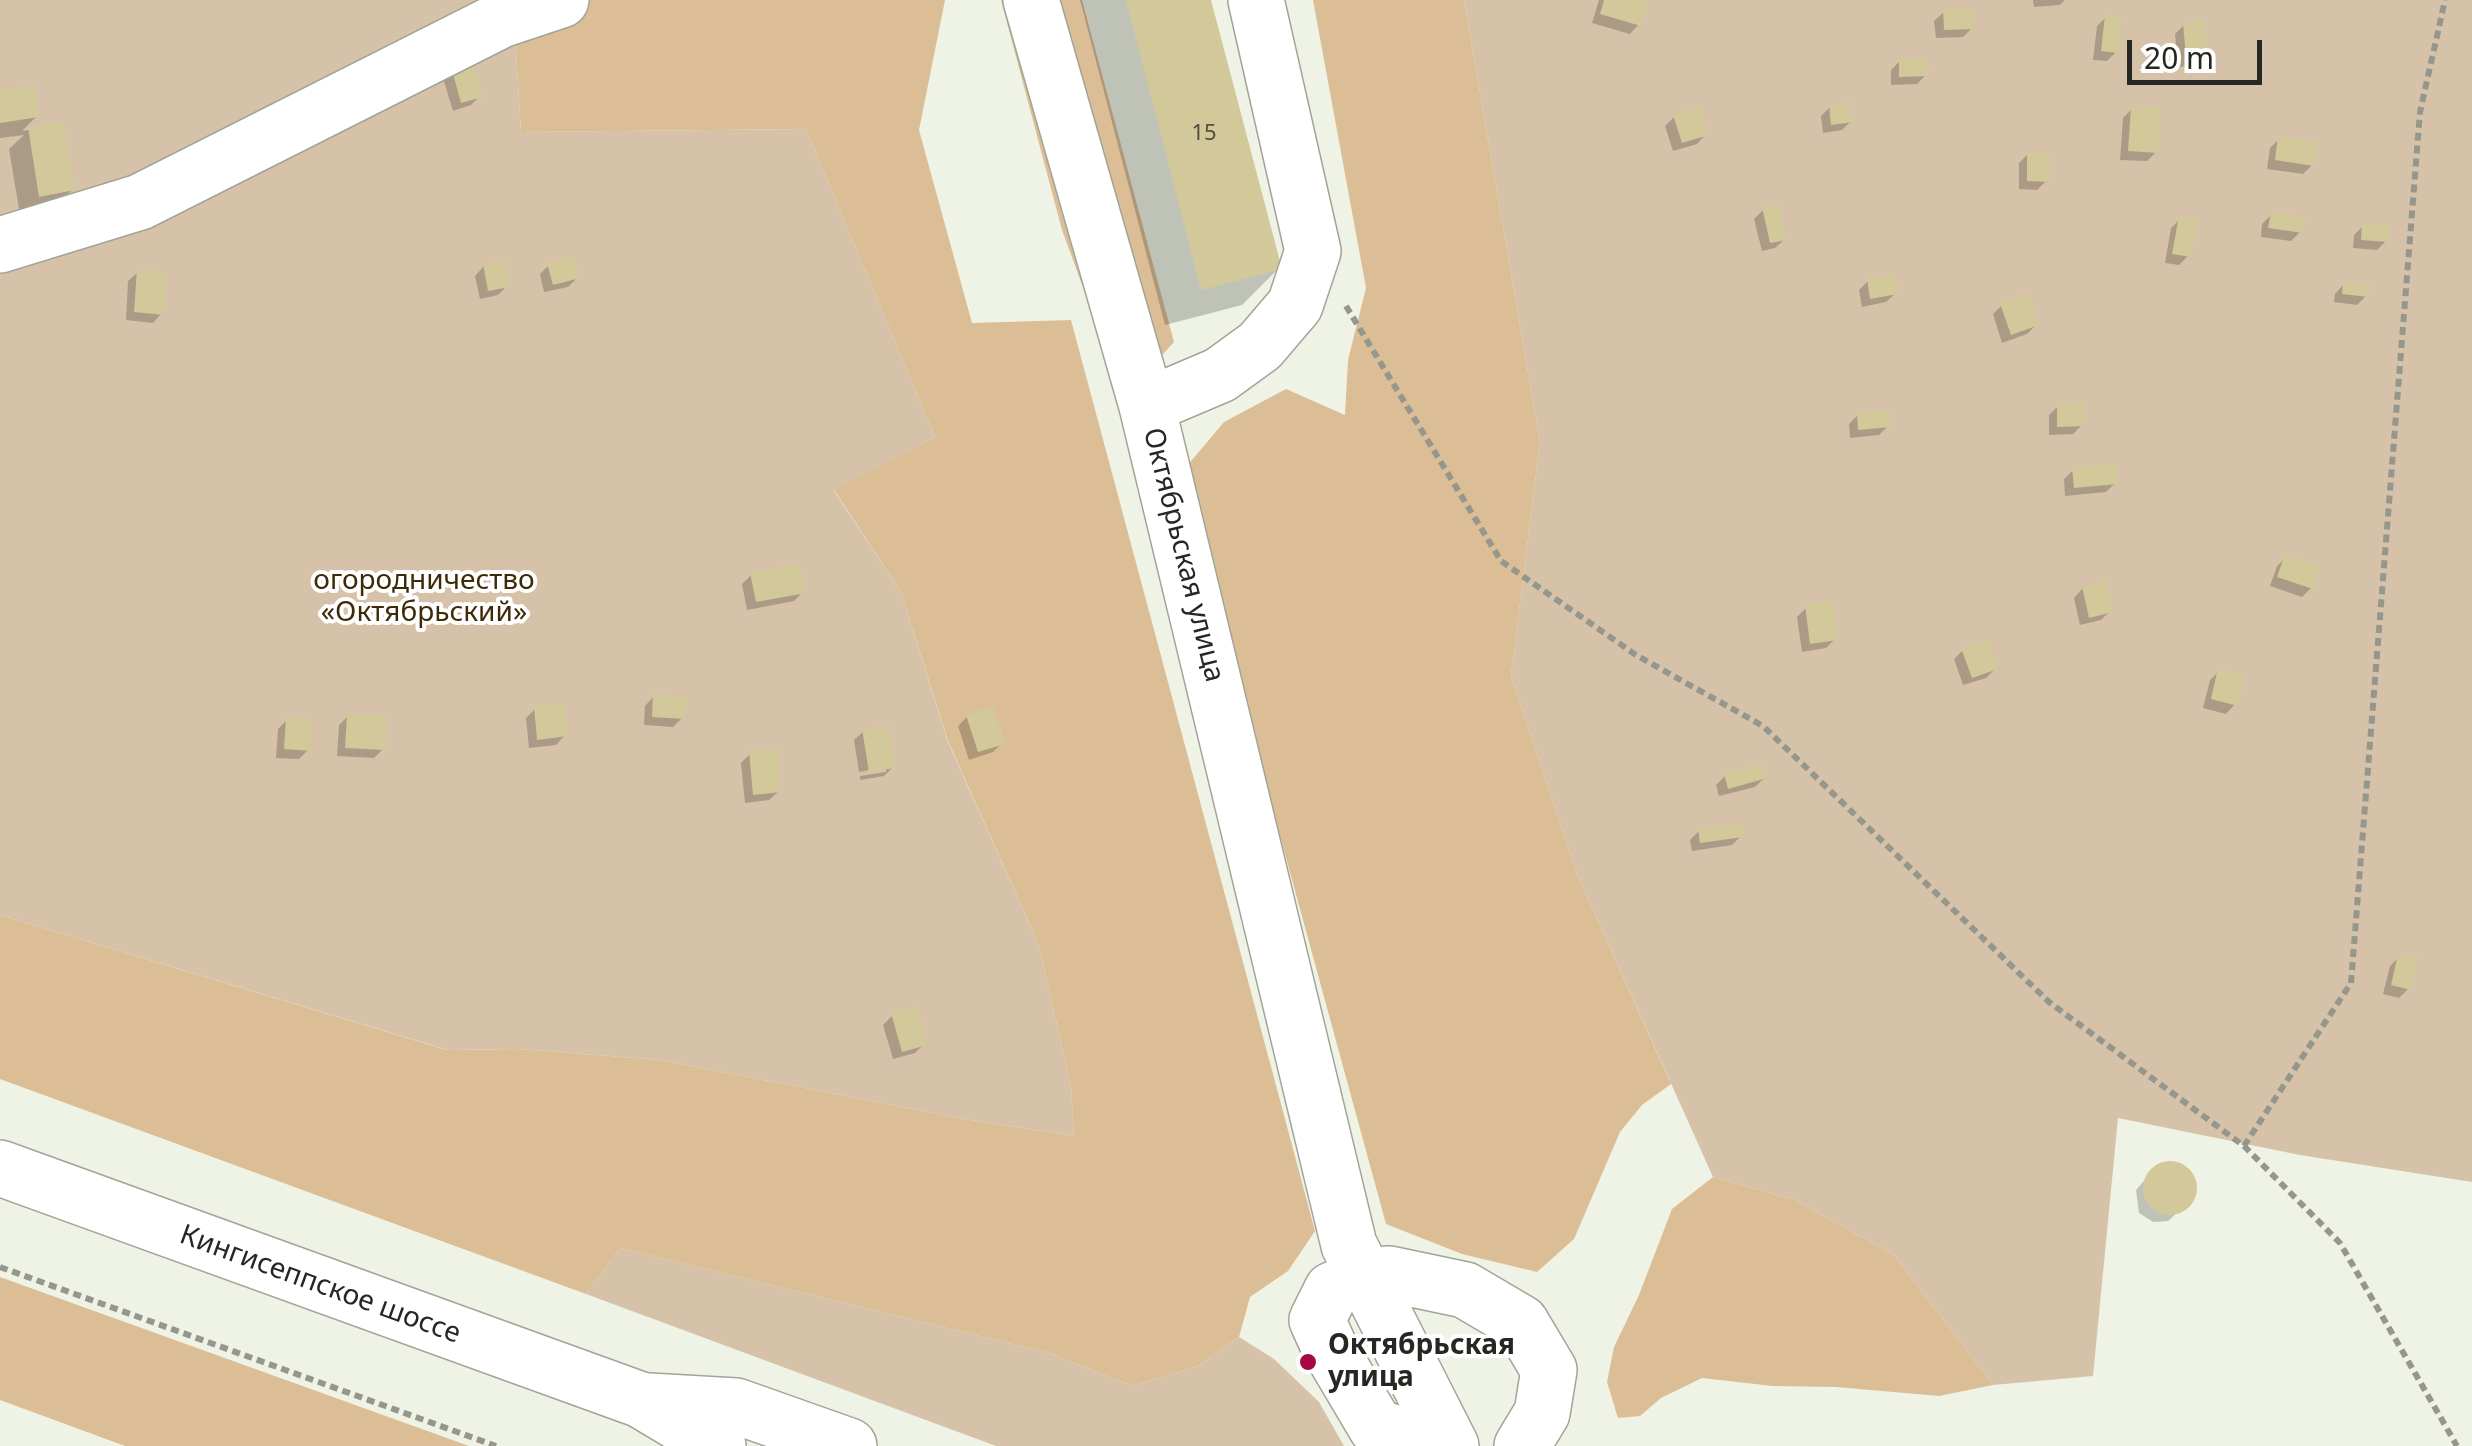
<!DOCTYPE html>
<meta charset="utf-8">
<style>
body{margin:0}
#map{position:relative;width:2472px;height:1446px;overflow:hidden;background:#eff3e5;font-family:"Noto Sans",sans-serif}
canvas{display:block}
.scale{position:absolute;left:2127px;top:40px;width:135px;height:45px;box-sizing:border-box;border:5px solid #262722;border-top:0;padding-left:12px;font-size:30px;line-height:35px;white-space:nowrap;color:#262722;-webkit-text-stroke:8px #fff;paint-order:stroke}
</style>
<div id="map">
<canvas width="2472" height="1446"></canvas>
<div class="scale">20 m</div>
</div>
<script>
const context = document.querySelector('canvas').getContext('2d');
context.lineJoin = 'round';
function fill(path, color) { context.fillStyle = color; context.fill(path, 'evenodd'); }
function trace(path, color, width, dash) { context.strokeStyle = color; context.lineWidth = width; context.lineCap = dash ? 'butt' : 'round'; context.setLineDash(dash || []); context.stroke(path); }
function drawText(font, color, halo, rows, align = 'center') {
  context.font = font + ' "Noto Sans",sans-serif'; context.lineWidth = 8; context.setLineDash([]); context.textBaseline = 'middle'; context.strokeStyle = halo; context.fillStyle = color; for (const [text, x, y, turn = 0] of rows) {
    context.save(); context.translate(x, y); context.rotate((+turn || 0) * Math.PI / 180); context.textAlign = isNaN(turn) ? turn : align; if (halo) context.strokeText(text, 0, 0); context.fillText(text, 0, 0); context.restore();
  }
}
fill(new Path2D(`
 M 0,0 L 513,0 L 521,132 L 806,129 L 935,437 L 834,491 L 901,592 L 948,742 L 1039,945 L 1071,1087 L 1074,1136 L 964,1119 L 661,1060 L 519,1049 L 448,1050 L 0,915 Z
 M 1464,0 L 2472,0 L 2472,1182 L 2300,1155 L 2118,1118 L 2093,1376 L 1993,1385 L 1894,1255 L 1795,1200 L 1713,1177 L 1577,874 L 1511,676 L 1540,442 Z
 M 620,1248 L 1049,1353 L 1133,1386 L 1198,1366 L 1239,1337 L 1274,1359 L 1319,1402 L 1344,1446 L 996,1446 L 586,1294 Z`), '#d6c2a8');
fill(new Path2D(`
 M 513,0 L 945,0 L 919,130 L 972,323 L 1071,320 L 1315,1231 L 1288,1271 L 1250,1297 L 1239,1337 L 1198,1366 L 1133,1386 L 1049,1353 L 620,1248 L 586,1294 L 0,1079 L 0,915 L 447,1050 L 519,1049 L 661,1060 L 964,1119 L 1074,1136 L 1071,1087 L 1039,945 L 948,741 L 901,592 L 834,490 L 935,437 L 806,129 L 521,132 Z
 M 1001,0 L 1082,0 L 1174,342 L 1155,363 L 1102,339 L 1062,230 Z
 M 1313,0 L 1464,0 L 1540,442 L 1511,676 L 1577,874 L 1671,1084 L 1642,1105 L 1620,1132 L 1574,1239 L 1537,1272 L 1462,1254 L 1386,1224 L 1181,473 L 1224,422 L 1286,389 L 1345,415 L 1348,360 L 1366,288 Z
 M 1713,1177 L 1795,1200 L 1894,1255 L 1993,1385 L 1939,1396 L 1836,1387 L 1773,1386 L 1702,1378 L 1661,1398 L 1640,1416 L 1618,1418 L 1607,1382 L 1614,1347 L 1639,1295 L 1672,1209 Z
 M 0,1277 L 469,1446 L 125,1446 L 0,1400 Z`), '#dbbe96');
fill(new Path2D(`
 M 1080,0 L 1209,0 L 1279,268 L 1242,305 L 1165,325 Z
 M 1599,0 L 1646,0 L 1639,24 L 1630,34 L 1592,23 Z
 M 2033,0 L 2065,0 L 2060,5 L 2034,7 Z
 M 1944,12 L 1972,28 L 1963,37 L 1936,38 L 1934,21 Z
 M 2106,17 L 2116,52 L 2107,61 L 2093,60 L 2097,26 Z
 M 2184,25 L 2205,55 L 2196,65 L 2178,67 L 2175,34 Z
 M 1900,61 L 1926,75 L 1917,84 L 1891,85 L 1891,70 Z
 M 452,69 L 480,96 L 471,105 L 453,111 L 443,78 Z
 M 0,92 L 37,116 L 22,131 L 61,125 L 73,189 L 53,209 L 20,215 L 9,149 L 24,135 L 0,138 Z
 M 1830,107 L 1851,121 L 1842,130 L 1823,133 L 1821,116 Z
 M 2132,109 L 2156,152 L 2147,161 L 2120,160 L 2123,118 Z
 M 1674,117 L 1706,134 L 1697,144 L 1673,151 L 1665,126 Z
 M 2279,139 L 2312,165 L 2303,174 L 2267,169 L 2270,148 Z
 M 2028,154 L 2046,181 L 2037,190 L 2019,189 L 2019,163 Z
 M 1763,210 L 1785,239 L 1775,248 L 1762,251 L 1754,219 Z
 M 2272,214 L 2300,232 L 2291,241 L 2261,237 L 2262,224 Z
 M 2180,219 L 2188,256 L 2179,265 L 2165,263 L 2171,228 Z
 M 2363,226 L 2386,241 L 2377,250 L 2353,248 L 2354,235 Z
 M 549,265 L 577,278 L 568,287 L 544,292 L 540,274 Z
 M 484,266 L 507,286 L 498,295 L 480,299 L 475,276 Z
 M 138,272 L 162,313 L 153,323 L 126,320 L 128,281 Z
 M 1868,281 L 1896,293 L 1886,302 L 1862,307 L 1859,290 Z
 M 2344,284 L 2366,296 L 2357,305 L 2334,302 L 2335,294 Z
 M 2002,305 L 2037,324 L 2027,334 L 2002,343 L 1993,314 Z
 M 2058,406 L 2082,425 L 2073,434 L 2049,435 L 2049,415 Z
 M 1858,415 L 1888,426 L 1879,435 L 1850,438 L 1849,424 Z
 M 2073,470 L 2115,483 L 2106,492 L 2065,496 L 2064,479 Z
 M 2286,557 L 2311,588 L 2302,597 L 2270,586 L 2277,566 Z
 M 751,575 L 803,592 L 794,601 L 747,610 L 742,584 Z
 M 2083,588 L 2110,611 L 2101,620 L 2080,625 L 2074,598 Z
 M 1807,607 L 1835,639 L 1826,648 L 1802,652 L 1797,617 Z
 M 1963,650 L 1995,669 L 1986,678 L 1963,685 L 1954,659 Z
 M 2219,671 L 2235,704 L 2226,714 L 2203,708 L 2210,680 Z
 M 654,696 L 682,718 L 673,727 L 644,725 L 645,706 Z
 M 535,709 L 565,735 L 556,745 L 529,748 L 526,718 Z
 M 348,716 L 383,749 L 374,758 L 337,756 L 339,725 Z
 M 967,717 L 1002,743 L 993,752 L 969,760 L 958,726 Z
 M 287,720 L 308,750 L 299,759 L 276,758 L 278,729 Z
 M 864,731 L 893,767 L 884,776 L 860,780 L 860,776 L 886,772 L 886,767 L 859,772 L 854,740 Z
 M 750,754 L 779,791 L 769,800 L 745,803 L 741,763 Z
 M 1725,776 L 1764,778 L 1755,787 L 1719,796 L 1716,785 Z
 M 1699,831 L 1741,836 L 1732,845 L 1692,851 L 1690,840 Z
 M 2399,957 L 2408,989 L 2399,998 L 2383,994 L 2390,966 Z
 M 892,1016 L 924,1044 L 915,1053 L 893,1059 L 883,1025 Z
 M 2164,1164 L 2180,1166 L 2192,1177 L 2194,1192 L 2191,1200 L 2168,1221 L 2153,1222 L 2139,1213 L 2136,1190 L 2156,1167 Z`), '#0003');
fill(new Path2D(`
 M 1126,0 L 1211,0 L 1282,269 L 1201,290 Z
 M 1604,0 L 1649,0 L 1641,26 L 1600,14 Z
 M 1974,8 L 1975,29 L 1944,30 L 1943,9 Z
 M 2105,15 L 2122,16 L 2118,53 L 2101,51 Z
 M 2204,20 L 2208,56 L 2186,59 L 2183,22 Z
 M 1899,58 L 1928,58 L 1929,76 L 1899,77 Z
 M 472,60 L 483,97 L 461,103 L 451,66 Z
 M 35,85 L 39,117 L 0,123 L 0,90 Z
 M 1850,102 L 1853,122 L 1831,125 L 1829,105 Z
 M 1700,106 L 1709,135 L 1682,143 L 1673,115 Z
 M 2131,106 L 2161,108 L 2158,153 L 2128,151 Z
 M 63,122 L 75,190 L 39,197 L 28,127 Z
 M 2278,136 L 2318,142 L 2314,166 L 2275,160 Z
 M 2027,151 L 2050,152 L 2049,182 L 2027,181 Z
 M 1779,204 L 1787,240 L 1770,243 L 1762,207 Z
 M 2271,212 L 2305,217 L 2303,233 L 2268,228 Z
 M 2179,216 L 2198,219 L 2191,257 L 2172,254 Z
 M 2362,223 L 2390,226 L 2388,242 L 2361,240 Z
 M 574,256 L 580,278 L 553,285 L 547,263 Z
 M 505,260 L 510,287 L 488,291 L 483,264 Z
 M 137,269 L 167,272 L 164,315 L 134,312 Z
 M 1895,274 L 1898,294 L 1870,299 L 1867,279 Z
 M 2343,282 L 2370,285 L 2368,297 L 2342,294 Z
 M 2028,293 L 2039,325 L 2011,335 L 2000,303 Z
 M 2057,404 L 2084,404 L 2085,426 L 2057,427 Z
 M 1889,410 L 1891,427 L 1858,430 L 1857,413 Z
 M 2116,464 L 2118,484 L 2074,488 L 2072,468 Z
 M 2285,554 L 2321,567 L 2313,589 L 2277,577 Z
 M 800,563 L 806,593 L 756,602 L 750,573 Z
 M 2106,581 L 2113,612 L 2089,618 L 2082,586 Z
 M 1832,601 L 1838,640 L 1810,644 L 1805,605 Z
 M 1988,639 L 1998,669 L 1972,678 L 1961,648 Z
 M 2218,668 L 2245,675 L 2238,706 L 2211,699 Z
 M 653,694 L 686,696 L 685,719 L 652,717 Z
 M 563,703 L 568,736 L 537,740 L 534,706 Z
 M 994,706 L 1005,744 L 978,752 L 966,715 Z
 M 347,714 L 387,716 L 385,750 L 345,748 Z
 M 286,717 L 312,718 L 311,751 L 284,749 Z
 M 889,725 L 895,768 L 869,772 L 862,729 Z
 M 777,748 L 781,792 L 753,795 L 749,751 Z
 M 1762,763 L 1767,778 L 1728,789 L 1724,774 Z
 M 1741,823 L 1743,837 L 1700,843 L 1698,829 Z
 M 2398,954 L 2418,959 L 2411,990 L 2391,985 Z
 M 917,1006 L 927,1045 L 902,1052 L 891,1013 Z
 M2143 1188a27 27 0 1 1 54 0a27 27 0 1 1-54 0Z`), '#d2c899');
const minor = new Path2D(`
 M 1031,0 L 1147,406 L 1349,1245 L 1451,1446
 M 0,245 L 140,202 L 501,20 L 561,0
 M 1147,406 L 1220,375 L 1260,346 L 1295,305 L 1313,251 L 1256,0
 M 1439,1446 L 1376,1427 L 1331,1351 L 1317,1320 L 1332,1290 L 1366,1276 L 1389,1274 L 1465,1290 L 1521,1323 L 1549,1370 L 1542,1413 L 1522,1446`);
const highway = new Path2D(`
 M 0,1168 L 641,1400 L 718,1446
 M 649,1401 L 736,1406 L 849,1446`);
trace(minor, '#a1a497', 58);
trace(highway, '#a1a497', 58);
trace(new Path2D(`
 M 1346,306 L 1501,561 L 1636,655 L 1763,726 L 2049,1002 L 2244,1146 L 2340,1243 L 2457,1446
 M 2244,1146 L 2351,983 L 2420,112 L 2445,0
 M 0,1267 L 496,1446`), '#95978d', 6, [8, 5]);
trace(minor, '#fff', 55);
trace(highway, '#fff', 55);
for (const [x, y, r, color] of [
 [1308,1362,10,"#a40a41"]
]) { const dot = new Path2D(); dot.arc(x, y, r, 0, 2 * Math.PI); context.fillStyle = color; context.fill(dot); trace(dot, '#fff', 4); }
drawText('22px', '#514f40', null, [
 ["15",1204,134]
]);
drawText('28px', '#262722', '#fff', [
 ["Октябрьская улица",1183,555,76],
 ["Кингисеппское шоссе",320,1285,20]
]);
drawText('28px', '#3f2a08', '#fff', [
 ["огородничество",424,581],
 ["«Октябрьский»",424,613]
]);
drawText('bold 28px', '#262722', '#fff', [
 ["Октябрьская",1328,1346],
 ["улица",1328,1378]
], 'left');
</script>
